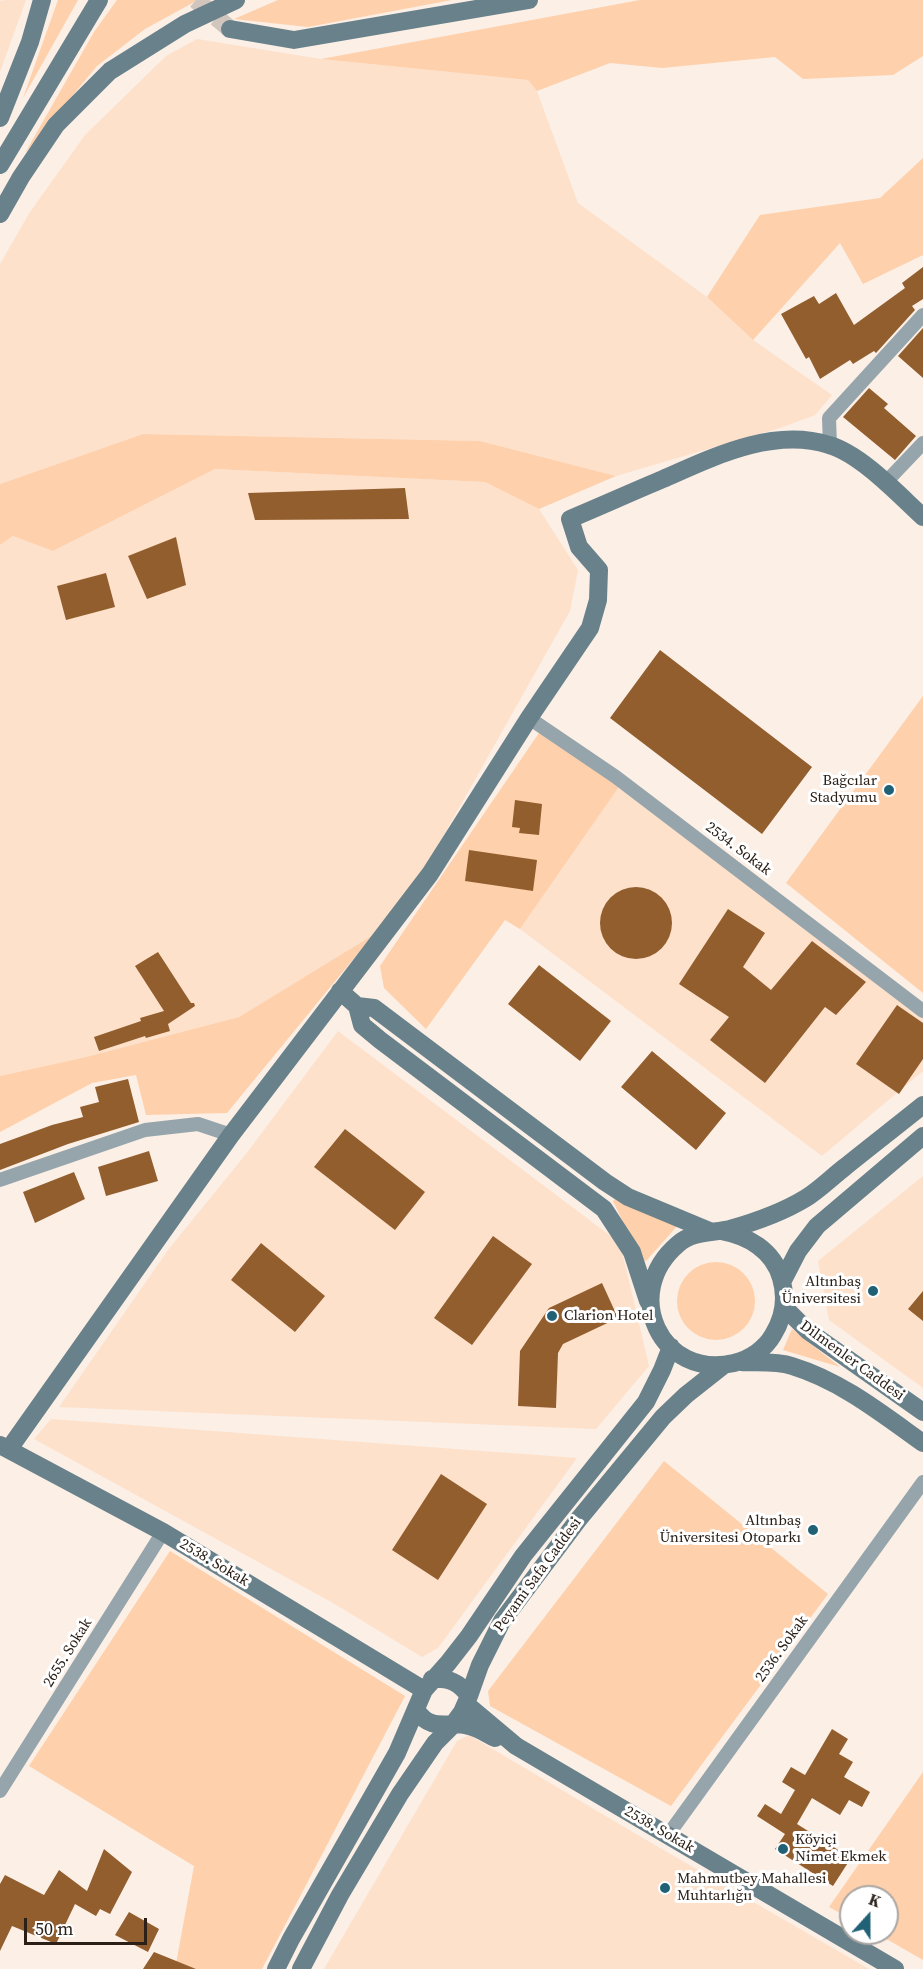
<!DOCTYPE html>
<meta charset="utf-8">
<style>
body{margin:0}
#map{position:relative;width:923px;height:1969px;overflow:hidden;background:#fbefe6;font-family:"Source Serif 4",serif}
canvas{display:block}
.north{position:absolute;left:839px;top:1885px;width:60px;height:60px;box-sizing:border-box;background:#fff;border:2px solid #aaa6a3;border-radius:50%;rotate:21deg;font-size:16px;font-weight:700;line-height:24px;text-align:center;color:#2b2018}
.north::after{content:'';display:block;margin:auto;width:21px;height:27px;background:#216176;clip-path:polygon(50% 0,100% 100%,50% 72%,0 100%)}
.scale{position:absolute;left:24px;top:1918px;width:123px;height:27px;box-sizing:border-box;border:3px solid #2b2018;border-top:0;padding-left:8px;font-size:18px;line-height:21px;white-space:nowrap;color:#2b2018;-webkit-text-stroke:4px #fff;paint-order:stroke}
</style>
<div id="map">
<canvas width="923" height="1969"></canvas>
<div class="north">K</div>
<div class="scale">50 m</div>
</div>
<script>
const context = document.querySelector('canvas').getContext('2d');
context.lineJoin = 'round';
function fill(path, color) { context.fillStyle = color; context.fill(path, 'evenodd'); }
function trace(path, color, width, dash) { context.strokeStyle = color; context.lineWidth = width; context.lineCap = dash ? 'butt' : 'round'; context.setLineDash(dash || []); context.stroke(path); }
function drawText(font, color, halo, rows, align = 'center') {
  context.font = font + ' "Source Serif 4",serif'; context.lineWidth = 6; context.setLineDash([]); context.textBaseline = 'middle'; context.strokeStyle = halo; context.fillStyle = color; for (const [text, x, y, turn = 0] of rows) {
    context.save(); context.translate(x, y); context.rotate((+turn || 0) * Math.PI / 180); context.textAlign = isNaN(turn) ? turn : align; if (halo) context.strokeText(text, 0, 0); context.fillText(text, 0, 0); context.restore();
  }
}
fill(new Path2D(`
 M 5,0 L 26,0 L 0,72 L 0,1 Z
 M 197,39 L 321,59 L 528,80 L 537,91 L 578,203 L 707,297 L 753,340 L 832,395 L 815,415 L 783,427 L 616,476 L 480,441 L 143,434 L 0,484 L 0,264 L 30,212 L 85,135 L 166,56 Z
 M 215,469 L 485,482 L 539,509 L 578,570 L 570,611 L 428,863 L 373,935 L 239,1017 L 86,1057 L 0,1076 L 0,545 L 13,536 L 53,551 Z
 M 621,784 L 923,1010 L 923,1071 L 822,1156 L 520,929 Z
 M 338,1031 L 620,1243 L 649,1366 L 596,1429 L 59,1407 L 168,1250 L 246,1154 Z
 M 923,1176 L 923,1388 L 829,1320 L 818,1261 Z
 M 51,1419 L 577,1458 L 438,1648 L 422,1657 L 333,1603 L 34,1439 Z
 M 469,1735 L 636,1834 L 869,1969 L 324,1969 L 457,1741 Z`), '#fde1cb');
fill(new Path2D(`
 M 58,0 L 78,0 L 23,98 Z
 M 117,0 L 198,0 L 145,29 L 97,66 L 25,153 L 94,32 Z
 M 278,0 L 452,0 L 308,27 L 234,19 Z
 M 640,0 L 923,0 L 923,56 L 893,75 L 803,79 L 775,57 L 662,68 L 610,63 L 537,91 L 528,80 L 321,59 Z
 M 923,158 L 923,255 L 863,284 L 840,243 L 753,340 L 707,297 L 760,215 L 880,198 Z
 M 143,434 L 480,441 L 616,476 L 539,509 L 485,482 L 215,469 L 53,551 L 13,536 L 0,545 L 0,484 Z
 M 923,696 L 923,993 L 786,883 Z
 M 541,730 L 621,784 L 520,929 L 505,920 L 426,1029 L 384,988 L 380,966 Z
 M 373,935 L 227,1113 L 146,1115 L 136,1075 L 92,1083 L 0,1132 L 0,1076 L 86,1057 L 239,1017 Z
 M 616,1198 L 679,1224 L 646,1261 L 640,1258 L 613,1201 Z
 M677 1301a39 39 0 1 1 78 0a39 39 0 1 1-78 0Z
 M 792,1329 L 840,1367 L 783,1350 Z
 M 664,1461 L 828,1594 L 671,1806 L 490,1706 L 488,1691 Z
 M 170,1551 L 405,1696 L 262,1969 L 175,1969 L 194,1866 L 29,1766 Z
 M 923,1772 L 923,1960 L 876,1933 L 887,1933 L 887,1897 L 851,1897 L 851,1919 L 829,1907 Z`), '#fed0ab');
fill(new Path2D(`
 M 923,267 L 923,299 L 912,306 L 915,310 L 876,353 L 874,351 L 853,364 L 850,360 L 820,379 L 809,357 L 806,359 L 781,314 L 814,296 L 819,304 L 836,293 L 854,325 L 905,288 L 902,283 Z
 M 923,328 L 923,378 L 898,356 Z
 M 869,388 L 888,404 L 884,408 L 916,436 L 895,460 L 843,417 Z
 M 405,488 L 409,519 L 255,520 L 248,493 Z
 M 176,537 L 186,585 L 147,599 L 128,556 Z
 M 106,573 L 115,607 L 66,620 L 57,586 Z
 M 660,650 L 812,767 L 762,834 L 610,718 Z
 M 515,800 L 542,804 L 539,835 L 519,833 L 520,828 L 512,827 Z
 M 469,850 L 537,860 L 533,891 L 465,881 Z
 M600 923a36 36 0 1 1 72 0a36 36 0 1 1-72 0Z
 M 728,909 L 765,933 L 743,967 L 771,990 L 812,941 L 866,982 L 836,1015 L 825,1007 L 765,1083 L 710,1040 L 729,1017 L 679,984 Z
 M 158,952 L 191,1003 L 194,1003 L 195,1006 L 168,1024 L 170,1031 L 146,1038 L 145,1036 L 99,1051 L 94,1037 L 141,1021 L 140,1018 L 164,1011 L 135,966 Z
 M 539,965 L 611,1021 L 580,1061 L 508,1004 Z
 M 897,1005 L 923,1023 L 923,1059 L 899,1094 L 856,1064 Z
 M 652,1051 L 726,1113 L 696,1150 L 621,1087 Z
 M 128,1079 L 139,1122 L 68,1144 L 0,1170 L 0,1144 L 52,1125 L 83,1117 L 80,1107 L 99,1102 L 95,1087 Z
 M 345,1129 L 425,1192 L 395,1230 L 314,1167 Z
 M 149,1151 L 158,1181 L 106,1196 L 98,1167 Z
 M 74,1172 L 85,1199 L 35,1223 L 23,1192 Z
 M 493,1236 L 532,1264 L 472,1345 L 434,1318 Z
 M 261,1243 L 325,1296 L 295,1332 L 231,1280 Z
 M 602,1283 L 618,1318 L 563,1344 L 558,1353 L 556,1408 L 518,1406 L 520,1351 L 549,1308 Z
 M 923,1291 L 923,1321 L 908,1309 Z
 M 441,1474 L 487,1504 L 438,1580 L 392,1550 Z
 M 832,1729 L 848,1739 L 839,1754 L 853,1762 L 844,1777 L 870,1792 L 862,1807 L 849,1800 L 840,1815 L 812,1798 L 797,1824 L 851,1858 L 833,1886 L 775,1849 L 785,1834 L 757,1816 L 765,1804 L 781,1814 L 795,1790 L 782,1782 L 791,1767 L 805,1775 Z
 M 104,1849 L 132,1872 L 110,1914 L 100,1909 L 96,1916 L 75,1904 L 56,1944 L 12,1926 L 0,1951 L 0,1884 L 5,1875 L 44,1895 L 59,1870 L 87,1891 Z
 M 129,1912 L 159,1929 L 148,1952 L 115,1935 Z
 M 154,1952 L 196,1969 L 143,1969 Z`), '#925e2e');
trace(new Path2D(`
 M 196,0 L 230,29`), '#d1c6bd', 18, [18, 9]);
trace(new Path2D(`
 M 830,445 L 829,418 L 923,315
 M 886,482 L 923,443
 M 529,718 L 616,777 L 923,1011
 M 0,1180 L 145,1130 L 198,1124 L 231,1135
 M 0,1791 L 163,1532
 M 668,1835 L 923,1482`), '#96a5ac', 14);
trace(new Path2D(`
 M 230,29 L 294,40 L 529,0
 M 0,118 L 30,42 L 42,0
 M 0,165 L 99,0
 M 0,214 L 21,177 L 56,125 L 110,71 L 185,24 L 236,0
 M 340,991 L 357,1006 L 374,1008 L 605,1182 L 628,1197 L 712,1232
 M 357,1006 L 362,1025 L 380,1040 L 604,1209 L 632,1252 L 648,1301
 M 721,1231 C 748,1236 773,1250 781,1278 C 787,1298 784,1317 773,1335 C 765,1349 750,1359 734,1363 C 661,1380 620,1293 678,1244 C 693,1231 713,1233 730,1229 C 755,1222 783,1212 806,1198 C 819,1190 832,1177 845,1167 C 871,1146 897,1126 923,1105
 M 782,1282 L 798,1251 L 817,1226 L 923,1136
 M 784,1307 L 808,1331 L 923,1412
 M 741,1362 C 757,1363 776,1361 792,1366 C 841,1381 881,1413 923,1443
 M 0,1445 L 163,1532 L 424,1690
 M 9,1449 L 231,1135 L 430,874 L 529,718 L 590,628 L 598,600 L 599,570 L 579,547 L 570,519 C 601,506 632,492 663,479 C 713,457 773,427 829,445 C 861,454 899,495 923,517
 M 432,1679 C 449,1678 459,1682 469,1696
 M 466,1704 L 516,1746 L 895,1969
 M 417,1711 C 432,1733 448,1720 469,1726 C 478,1728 487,1734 495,1738
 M 276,1969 L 291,1939 L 397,1753 L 424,1690 L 448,1663 L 469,1636 L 523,1556 L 646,1402 L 662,1370 L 671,1347
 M 301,1969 L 340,1895 L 400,1794 L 435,1743 L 451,1727 L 462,1712 L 469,1696 L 480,1665 L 502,1621 L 578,1520 L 663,1417 L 686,1395 L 724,1365`), '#69818a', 18);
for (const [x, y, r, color] of [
 [889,790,6,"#216176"],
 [873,1291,6,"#216176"],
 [552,1316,6,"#216176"],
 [813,1530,6,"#216176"],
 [783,1849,6,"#216176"],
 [665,1888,6,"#216176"]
]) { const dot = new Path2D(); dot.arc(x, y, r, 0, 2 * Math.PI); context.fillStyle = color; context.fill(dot); trace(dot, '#fff', 2); }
drawText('15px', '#2b2018', '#fff', [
 ["Bağcılar",877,781],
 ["Stadyumu",877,798],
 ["Altınbaş",861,1282],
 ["Üniversitesi",861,1299],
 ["Clarion Hotel",564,1316,"left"],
 ["Altınbaş",801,1521],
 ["Üniversitesi Otoparkı",801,1538],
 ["Köyiçi",795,1840,"left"],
 ["Nimet Ekmek",795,1857,"left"],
 ["Mahmutbey Mahallesi",677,1879,"left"],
 ["Muhtarlığıı",677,1896,"left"]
], 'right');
drawText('15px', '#2b2018', '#fff', [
 ["2534. Sokak",738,849,37],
 ["Dilmenler Caddesi",852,1361,36],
 ["2538. Sokak",214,1563,31],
 ["Peyami Safa Caddesi",538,1575,-54],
 ["2536. Sokak",782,1649,-54],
 ["2655. Sokak",68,1653,-58],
 ["2538. Sokak",659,1830,30]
]);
</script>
